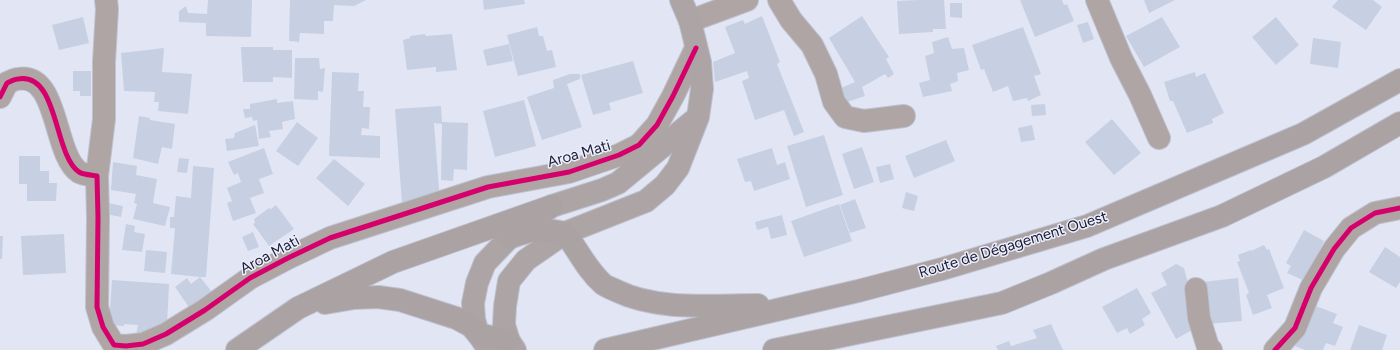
<!DOCTYPE html>
<meta charset="utf-8">
<style>
body{margin:0}
canvas{display:block;background:#e2e5f4}
</style>
<canvas width="1400" height="350"></canvas>
<script>
const context = document.querySelector('canvas').getContext('2d');
context.lineJoin = 'round';
function fill(path, color) { context.fillStyle = color; context.fill(path, 'evenodd'); }
function trace(path, color, width, dash) { context.strokeStyle = color; context.lineWidth = width; context.lineCap = dash ? 'butt' : 'round'; context.setLineDash(dash || []); context.stroke(path); }
function drawText(font, color, halo, rows, align = 'center') {
  context.font = font + ' Figtree,sans-serif'; context.lineWidth = 3; context.setLineDash([]); context.textBaseline = 'middle'; context.strokeStyle = halo; context.fillStyle = color; for (const [text, x, y, turn = 0] of rows) {
    context.save(); context.translate(x, y); context.rotate((+turn || 0) * Math.PI / 180); context.textAlign = isNaN(turn) ? turn : align; if (halo) context.strokeText(text, 0, 0); context.fillText(text, 0, 0); context.restore();
  }
}
fill(new Path2D(`
 M 208,0 L 252,0 L 251,37 L 206,36 L 206,23 L 179,22 L 179,11 L 186,6 L 188,13 L 207,14 Z
 M 290,0 L 366,0 L 354,6 L 334,5 L 333,21 L 324,21 L 324,34 L 300,33 L 299,42 L 289,41 Z
 M 483,0 L 524,0 L 525,4 L 484,10 Z
 M 918,0 L 944,0 L 946,29 L 933,29 L 933,32 L 899,34 L 897,1 Z
 M 1020,0 L 1062,0 L 1064,5 L 1067,4 L 1074,21 L 1035,37 Z
 M 1144,0 L 1175,0 L 1149,13 Z
 M 1338,0 L 1373,0 L 1382,7 L 1366,30 L 1332,7 Z
 M 950,3 L 962,3 L 962,18 L 950,17 Z
 M 762,16 L 780,62 L 777,64 L 804,132 L 794,136 L 784,110 L 755,120 L 742,81 L 749,78 L 747,71 L 715,82 L 713,62 L 735,53 L 725,27 L 743,20 L 745,24 Z
 M 862,16 L 889,57 L 886,59 L 894,74 L 888,78 L 885,74 L 862,87 L 865,96 L 844,103 L 841,88 L 855,82 L 829,38 Z
 M 83,17 L 89,43 L 59,50 L 52,25 Z
 M 1162,17 L 1180,47 L 1144,67 L 1126,36 Z
 M 1276,17 L 1299,45 L 1276,65 L 1252,37 Z
 M 1088,22 L 1094,39 L 1083,43 L 1077,25 Z
 M 537,27 L 539,36 L 543,36 L 547,51 L 552,50 L 556,67 L 518,76 L 507,35 Z
 M 1023,27 L 1041,74 L 1034,76 L 1041,95 L 1028,101 L 1027,98 L 1013,101 L 1008,86 L 993,92 L 984,69 L 981,70 L 972,45 Z
 M 425,34 L 426,36 L 452,34 L 457,70 L 436,72 L 436,67 L 407,70 L 403,40 L 410,38 L 410,36 Z
 M 948,37 L 952,49 L 964,48 L 969,70 L 957,73 L 958,81 L 950,84 L 952,91 L 923,97 L 919,83 L 930,80 L 925,56 L 934,53 L 932,42 Z
 M 1313,38 L 1341,42 L 1338,68 L 1310,64 Z
 M 509,44 L 513,61 L 487,66 L 483,50 Z
 M 241,47 L 273,47 L 273,50 L 292,50 L 292,78 L 273,77 L 273,82 L 243,82 Z
 M 164,48 L 162,72 L 192,74 L 188,114 L 158,111 L 159,102 L 154,102 L 155,92 L 124,91 L 121,53 Z
 M 295,58 L 319,58 L 320,69 L 325,68 L 323,92 L 318,91 L 318,100 L 294,99 Z
 M 633,61 L 643,93 L 609,103 L 611,110 L 593,115 L 581,75 Z
 M 73,71 L 91,71 L 91,96 L 80,96 L 80,91 L 73,91 Z
 M 332,72 L 359,73 L 358,91 L 364,91 L 363,107 L 370,107 L 369,129 L 362,128 L 361,135 L 380,136 L 380,158 L 329,156 Z
 M 1195,72 L 1196,77 L 1205,73 L 1224,113 L 1212,119 L 1213,123 L 1187,133 L 1173,101 L 1170,101 L 1164,82 Z
 M 570,74 L 580,74 L 580,79 L 567,84 L 582,127 L 542,140 L 527,97 L 554,88 L 553,80 Z
 M 277,99 L 277,103 L 293,101 L 295,119 L 282,122 L 283,129 L 269,131 L 271,137 L 259,139 L 257,120 L 253,121 L 252,117 L 245,118 L 243,109 L 250,109 L 250,104 Z
 M 524,100 L 536,146 L 495,157 L 483,111 Z
 M 1045,104 L 1046,115 L 1032,116 L 1031,105 Z
 M 441,106 L 442,122 L 468,123 L 467,170 L 454,169 L 453,181 L 441,180 L 442,124 L 434,123 L 440,202 L 402,204 L 395,109 Z
 M 139,116 L 150,118 L 150,120 L 175,124 L 172,149 L 162,147 L 158,164 L 133,158 Z
 M 1112,119 L 1141,153 L 1114,175 L 1085,142 Z
 M 297,122 L 318,138 L 298,166 L 276,151 Z
 M 255,125 L 259,146 L 227,151 L 225,139 L 234,138 L 235,133 Z
 M 1032,125 L 1035,140 L 1021,142 L 1018,128 Z
 M 824,135 L 843,195 L 806,207 L 787,146 Z
 M 946,140 L 955,161 L 914,178 L 905,156 Z
 M 862,147 L 874,182 L 854,189 L 842,154 Z
 M 264,148 L 273,174 L 259,179 L 264,193 L 250,198 L 256,213 L 233,221 L 227,203 L 232,201 L 227,188 L 241,182 L 238,173 L 234,175 L 228,162 Z
 M 772,148 L 777,165 L 785,162 L 790,179 L 754,191 L 751,181 L 745,182 L 737,159 Z
 M 19,156 L 40,156 L 40,171 L 49,171 L 49,183 L 57,183 L 56,201 L 27,201 L 27,184 L 19,184 Z
 M 179,158 L 189,159 L 187,173 L 177,172 Z
 M 334,159 L 365,184 L 348,206 L 316,178 Z
 M 113,162 L 137,166 L 136,175 L 157,179 L 153,203 L 170,207 L 165,226 L 133,219 L 137,204 L 134,203 L 136,194 L 111,190 Z
 M 890,164 L 894,179 L 880,183 L 876,167 Z
 M 193,166 L 214,168 L 206,277 L 200,277 L 216,297 L 193,313 L 175,287 L 187,278 L 191,284 L 200,277 L 171,274 L 175,228 L 170,228 L 170,217 L 174,217 L 176,196 L 191,198 Z
 M 906,192 L 918,196 L 914,211 L 902,208 Z
 M 855,199 L 866,228 L 850,233 L 840,205 Z
 M 108,203 L 123,206 L 121,217 L 106,214 Z
 M 839,204 L 852,241 L 804,257 L 791,221 Z
 M 276,205 L 294,229 L 269,246 L 253,224 L 255,223 L 254,219 L 269,208 L 271,209 Z
 M 782,215 L 787,235 L 771,239 L 768,227 L 757,230 L 755,222 Z
 M 126,224 L 135,226 L 134,232 L 145,234 L 142,252 L 122,250 Z
 M 1304,230 L 1324,241 L 1305,281 L 1287,273 L 1291,266 L 1286,263 Z
 M 253,232 L 259,247 L 248,251 L 242,237 Z
 M 64,234 L 66,273 L 23,275 L 21,236 Z
 M 0,236 L 3,236 L 2,259 L 0,259 Z
 M 1264,245 L 1267,250 L 1269,249 L 1284,288 L 1267,295 L 1272,308 L 1253,315 L 1246,295 L 1249,293 L 1237,262 L 1240,261 L 1238,255 L 1251,250 L 1251,251 Z
 M 1385,247 L 1400,257 L 1400,282 L 1396,288 L 1369,272 Z
 M 146,250 L 167,252 L 165,273 L 144,271 Z
 M 1176,264 L 1184,268 L 1199,326 L 1176,339 L 1151,293 L 1167,285 L 1161,273 Z
 M 1238,278 L 1242,321 L 1207,324 L 1202,282 Z
 M 112,280 L 169,284 L 167,325 L 136,336 L 138,325 L 124,324 L 124,326 L 109,325 Z
 M 1137,288 L 1151,313 L 1142,319 L 1145,325 L 1130,334 L 1127,328 L 1117,333 L 1102,307 Z
 M 1313,305 L 1337,314 L 1333,323 L 1343,327 L 1335,346 L 1326,343 L 1323,350 L 1305,350 L 1295,346 Z
 M 1051,324 L 1063,350 L 998,350 L 996,346 L 1009,341 L 1011,346 L 1037,338 L 1033,330 Z
 M 1359,325 L 1387,335 L 1382,350 L 1350,350 Z`), '#c7d0e2');
const street = new Path2D(`
 M 779,0 L 791,20 L 812,45 L 826,74 L 834,102 L 845,117 L 864,121 L 904,116
 M 1097,0 L 1121,58 L 1140,95 L 1159,138
 M 690,21 L 747,0
 M 0,97 L 7,83 C 10,82 14,79 18,79 C 59,72 53,154 79,172 C 84,175 92,175 97,176 L 98,217 L 97,307 L 103,327 L 114,345 L 126,346 L 143,344 L 166,334 L 205,310 L 250,278 L 288,258 L 330,238 L 488,187 L 569,172 L 619,155 L 639,145 L 657,125 L 673,96 L 696,48
 M 97,176 L 104,119 L 104,62 L 107,9 L 106,0
 M 1196,289 L 1199,318 L 1208,347 L 1211,350
 M 1275,350 L 1295,328 L 1311,288 L 1334,249 L 1351,228 L 1375,213 L 1400,208`);
const secondary = new Path2D(`
 M 489,350 L 478,334 L 474,319 L 473,303 L 477,283 L 485,263 L 509,238 L 552,206 L 602,190 L 618,183 L 698,117
 M 515,350 L 509,341 L 504,325 L 505,306 L 509,281 L 526,260 L 565,233 L 646,201 L 665,185 L 678,168 L 698,117 L 702,89 L 700,62 L 690,21 L 681,0`);
const highway = new Path2D(`
 M 509,238 C 532,229 541,228 565,233 C 578,250 587,270 603,284 C 607,287 613,289 617,291 C 658,311 713,305 758,305
 M 325,303 L 354,298 L 378,297 L 400,300 L 456,318 L 471,326 L 478,334 L 509,341
 M 237,350 L 298,308 L 393,262 L 552,206
 M 605,350 L 858,291 L 942,269 L 1087,226 L 1303,134 L 1400,80
 M 774,350 L 1002,303 L 1051,283 L 1104,259 L 1222,216 L 1324,167 L 1400,123`);
trace(street, '#bfc2d0', 24);
trace(secondary, '#bfc2d0', 24);
trace(highway, '#bfc2d0', 24);
trace(street, '#aea5a4', 22);
trace(secondary, '#ada4a5', 22);
trace(highway, '#aba2a4', 22);
trace(new Path2D(`
 M 0,97 L 7,83 C 10,82 14,79 18,79 C 59,72 53,154 79,172 C 84,175 92,175 97,176 L 98,217 L 97,307 L 103,327 L 114,345 L 126,346 L 143,344 L 166,334 L 205,310 L 250,278 L 288,258 L 330,238 L 488,187 L 569,172 L 619,155 L 639,145 L 657,125 L 673,96 L 696,48
 M 1275,350 L 1295,328 L 1311,288 L 1334,249 L 1351,228 L 1375,213 L 1400,208`), '#d6006c', 5);
drawText('15px', '#191c34', '#eceefc', [
 ["Aroa Mati",579,154,-16],
 ["Route de Dégagement Ouest",1013,245,-17],
 ["Aroa Mati",270,255,-28]
]);
</script>
